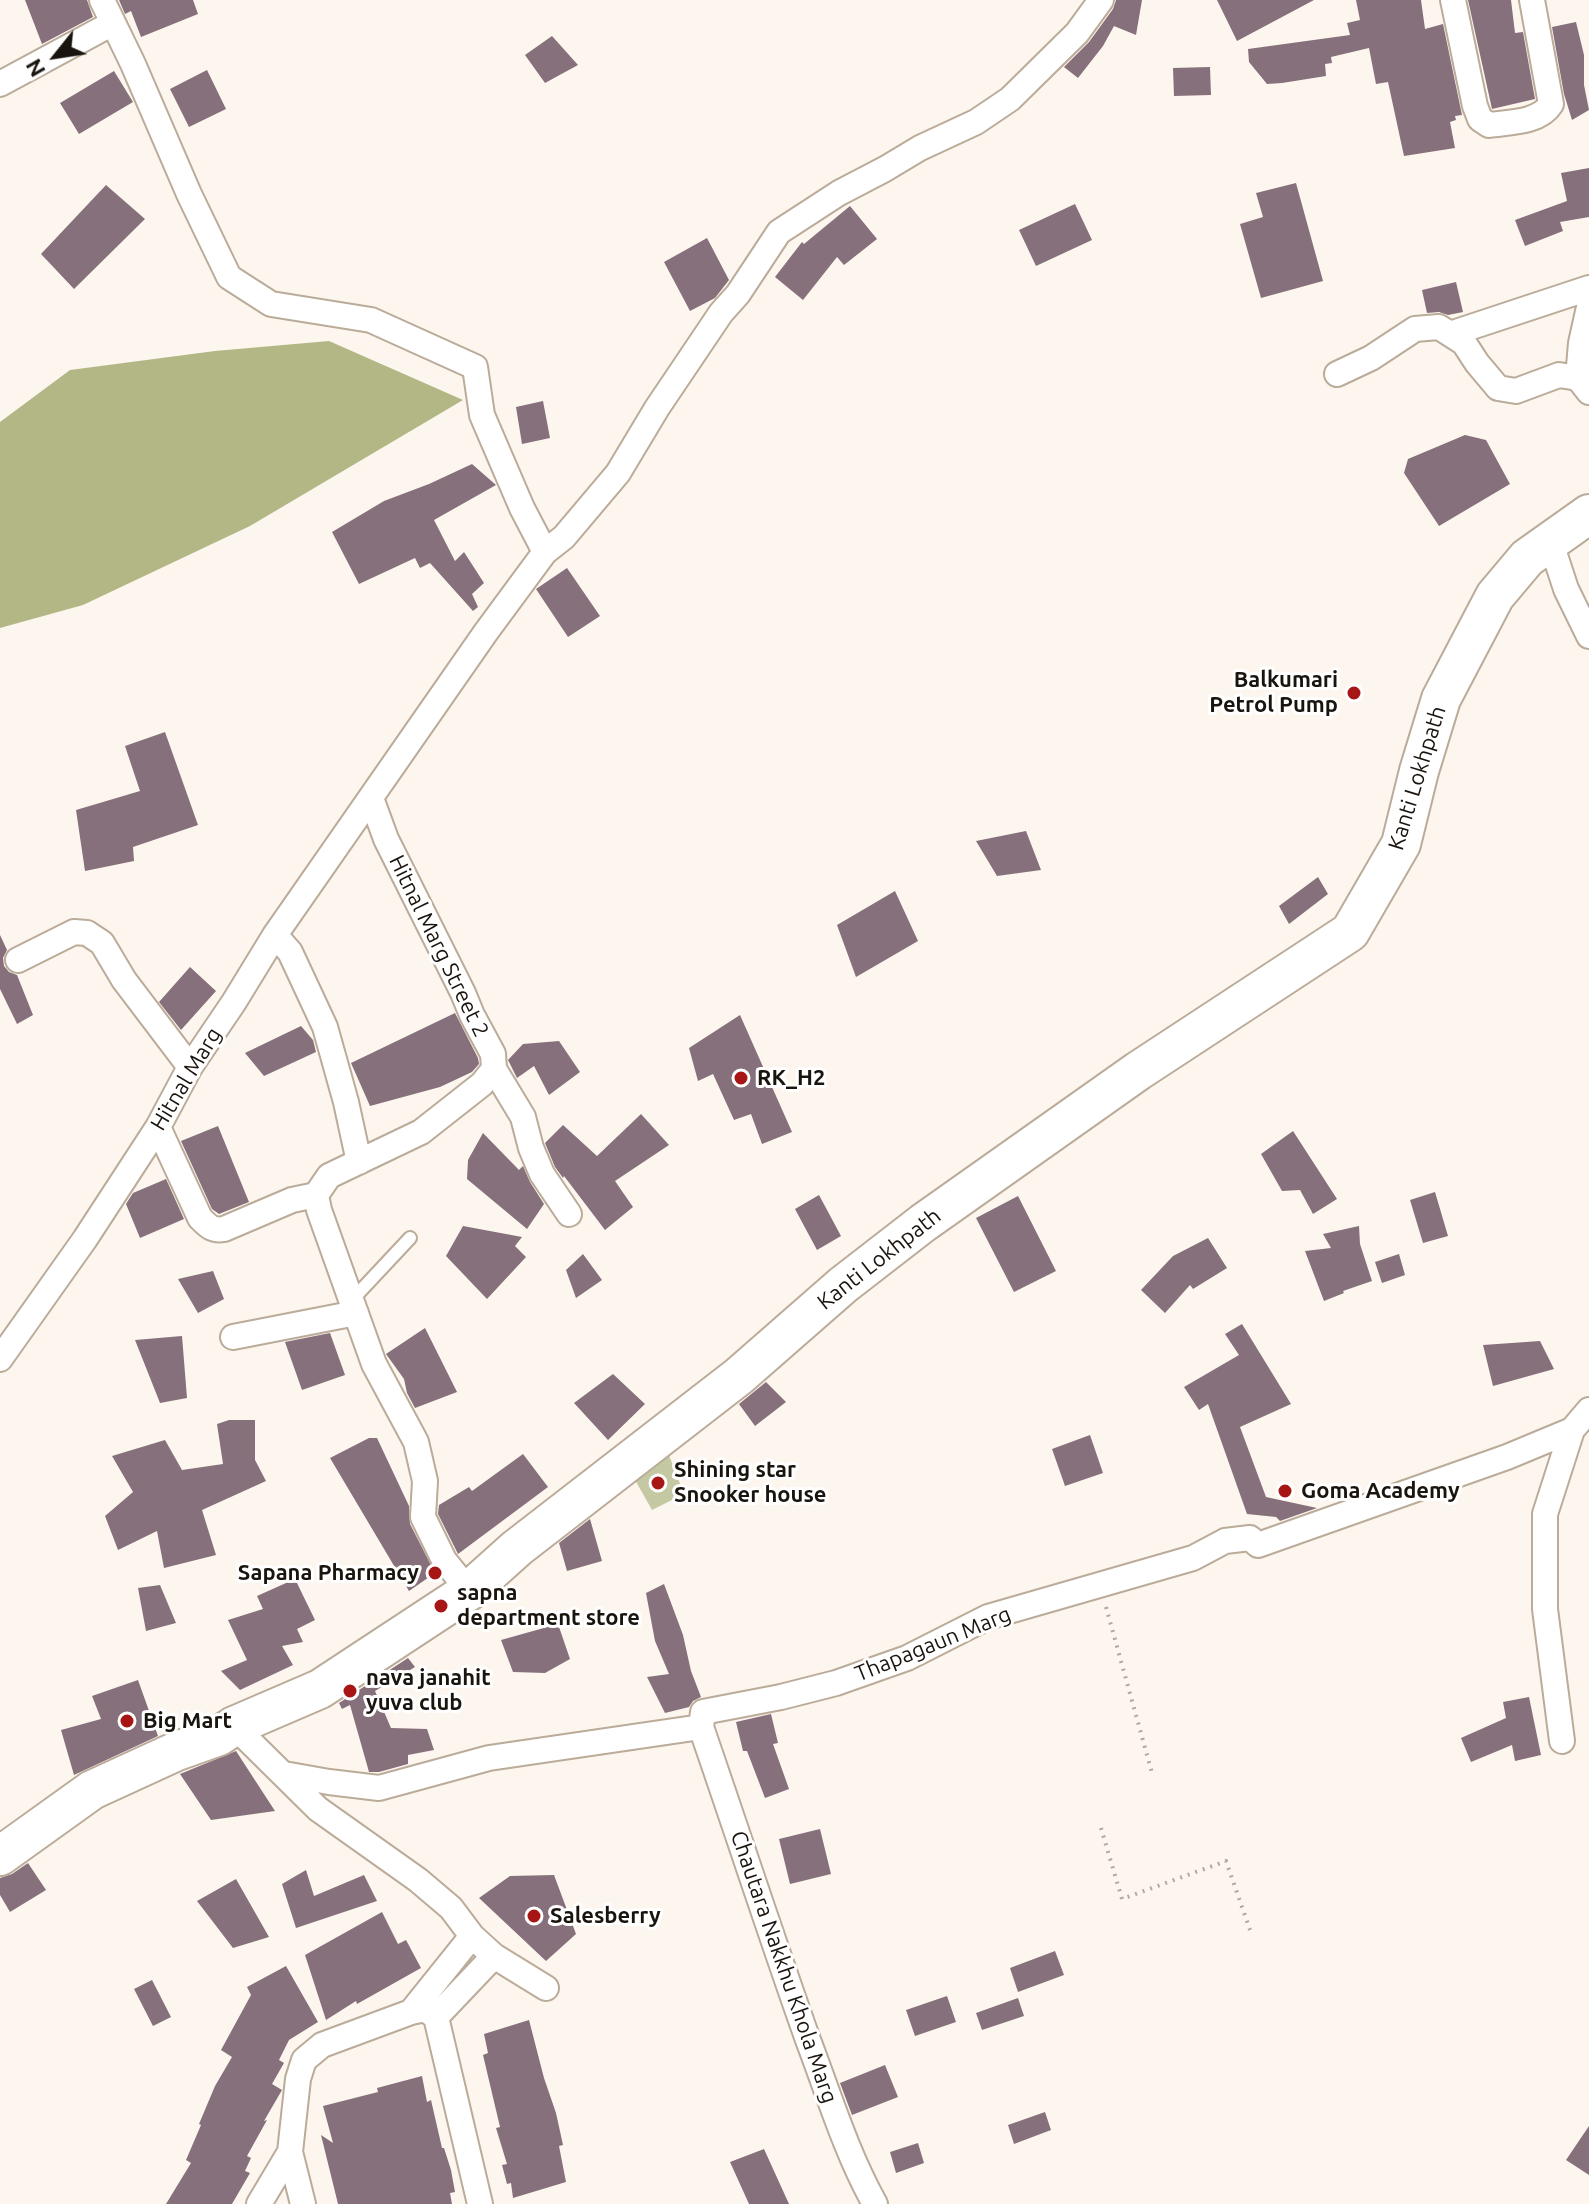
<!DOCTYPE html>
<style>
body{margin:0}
#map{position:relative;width:1589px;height:2204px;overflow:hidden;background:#fdf6ef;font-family:Ubuntu,sans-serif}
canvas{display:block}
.north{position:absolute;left:16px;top:16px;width:80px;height:80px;-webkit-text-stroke:6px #fff;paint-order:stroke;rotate:240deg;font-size:22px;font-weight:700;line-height:32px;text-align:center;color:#1a140e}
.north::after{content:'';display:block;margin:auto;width:28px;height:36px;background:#1a140e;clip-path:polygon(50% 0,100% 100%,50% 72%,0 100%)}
</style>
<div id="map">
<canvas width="1589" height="2204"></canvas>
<div class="north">N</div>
</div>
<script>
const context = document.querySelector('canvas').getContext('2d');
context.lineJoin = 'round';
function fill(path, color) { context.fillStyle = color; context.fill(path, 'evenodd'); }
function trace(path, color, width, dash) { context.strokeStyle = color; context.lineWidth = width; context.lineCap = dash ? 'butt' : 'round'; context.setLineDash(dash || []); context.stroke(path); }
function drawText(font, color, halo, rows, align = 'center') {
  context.font = font + ' Ubuntu,sans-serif'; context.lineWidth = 6; context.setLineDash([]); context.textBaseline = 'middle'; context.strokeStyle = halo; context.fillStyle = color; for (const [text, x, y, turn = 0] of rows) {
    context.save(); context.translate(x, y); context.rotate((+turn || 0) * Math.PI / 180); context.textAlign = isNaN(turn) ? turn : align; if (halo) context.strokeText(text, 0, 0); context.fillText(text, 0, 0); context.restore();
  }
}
fill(new Path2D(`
 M 667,1450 L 684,1494 L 652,1510 L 630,1471 Z`), '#c4c8a3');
fill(new Path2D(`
 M 329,341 L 463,400 L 250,526 L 83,605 L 0,628 L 0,422 L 70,370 L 215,351 Z`), '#b3b785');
fill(new Path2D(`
 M 25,0 L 87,0 L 93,17 L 42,44 Z
 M 119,0 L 193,0 L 198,14 L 141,37 L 131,11 L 125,14 Z
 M 1116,0 L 1142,0 L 1136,35 L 1114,26 L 1103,46 L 1078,78 L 1064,67 L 1089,42 L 1113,9 Z
 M 1217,0 L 1314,0 L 1237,41 Z
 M 1356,0 L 1421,0 L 1425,29 L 1443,24 L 1462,115 L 1455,116 L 1456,120 L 1450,122 L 1455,148 L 1404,156 L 1388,82 L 1376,84 L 1369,48 L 1331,57 L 1332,63 L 1325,64 L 1326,76 L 1282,83 L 1267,84 L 1249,62 L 1248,49 L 1350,35 L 1347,23 L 1360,20 Z
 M 1468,0 L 1511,0 L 1515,33 L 1523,32 L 1535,99 L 1492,109 Z
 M 1576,22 L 1584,55 L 1584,85 L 1589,110 L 1572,120 L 1564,94 L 1552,27 Z
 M 552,36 L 578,65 L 545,83 L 525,55 Z
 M 1210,67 L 1211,95 L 1174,96 L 1173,68 Z
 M 207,70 L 226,109 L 189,127 L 170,89 Z
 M 114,71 L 133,102 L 79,134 L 60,103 Z
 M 1589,168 L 1589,217 L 1560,222 L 1563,231 L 1525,246 L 1515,220 L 1567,201 L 1561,173 Z
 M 1296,183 L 1323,281 L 1261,298 L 1240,224 L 1263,217 L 1256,193 Z
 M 106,185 L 145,219 L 74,289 L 41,254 Z
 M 1075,204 L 1092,240 L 1036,266 L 1019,230 Z
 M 850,206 L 877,239 L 844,265 L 837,257 L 803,300 L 775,277 L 802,242 L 804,244 Z
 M 707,238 L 729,280 L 715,298 L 690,311 L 664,262 Z
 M 1456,282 L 1463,312 L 1448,315 L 1439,312 L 1427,313 L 1422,290 Z
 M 543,401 L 550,438 L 522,444 L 516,407 Z
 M 1465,435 L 1486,440 L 1510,484 L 1439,526 L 1404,473 L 1408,459 Z
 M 472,464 L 496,485 L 434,520 L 455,561 L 464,552 L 484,583 L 472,594 L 478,607 L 473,611 L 430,563 L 420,568 L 415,558 L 359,584 L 332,532 L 384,501 L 429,484 Z
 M 567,568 L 600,616 L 568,637 L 536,589 Z
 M 165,732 L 198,825 L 133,847 L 134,861 L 85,871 L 76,810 L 140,791 L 125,746 Z
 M 1026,831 L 1041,870 L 997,876 L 976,841 Z
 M 1318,877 L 1328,894 L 1289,924 L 1279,906 Z
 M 895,891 L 918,941 L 856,977 L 837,925 Z
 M 0,935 L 7,950 L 3,958 L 4,966 L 9,972 L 17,975 L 33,1015 L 17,1024 L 0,989 Z
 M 190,967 L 216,991 L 181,1030 L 159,1002 Z
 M 455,1013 L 478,1058 L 479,1064 L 472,1072 L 440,1087 L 370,1106 L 351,1063 Z
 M 740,1015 L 792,1132 L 762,1144 L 751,1114 L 734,1120 L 713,1074 L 698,1081 L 689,1048 Z
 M 301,1026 L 313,1040 L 316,1052 L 264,1076 L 245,1053 Z
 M 559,1041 L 580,1072 L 549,1095 L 534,1066 L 517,1078 L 508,1060 L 523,1044 Z
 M 641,1114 L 669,1145 L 615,1181 L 633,1207 L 605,1230 L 564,1176 L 563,1178 L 555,1167 L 545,1143 L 563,1125 L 597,1156 Z
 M 218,1126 L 249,1202 L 219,1214 L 212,1209 L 181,1141 Z
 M 1293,1131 L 1337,1199 L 1313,1214 L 1300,1190 L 1282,1191 L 1261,1154 Z
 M 483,1133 L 519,1170 L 523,1166 L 530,1182 L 544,1204 L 527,1229 L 467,1179 L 468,1160 Z
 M 166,1179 L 184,1219 L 140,1238 L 126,1204 L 133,1193 Z
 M 1435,1192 L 1448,1236 L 1423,1243 L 1410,1200 Z
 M 819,1195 L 841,1236 L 817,1250 L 795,1209 Z
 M 1018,1196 L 1056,1271 L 1014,1292 L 976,1218 Z
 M 463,1226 L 522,1237 L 515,1246 L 526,1257 L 487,1299 L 446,1256 Z
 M 1359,1226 L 1360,1244 L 1372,1281 L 1343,1291 L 1344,1293 L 1324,1301 L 1305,1251 L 1331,1248 L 1323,1234 Z
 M 1208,1238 L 1227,1268 L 1193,1289 L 1190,1285 L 1165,1313 L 1141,1290 L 1173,1256 Z
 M 583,1254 L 602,1280 L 576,1298 L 566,1270 Z
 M 1399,1254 L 1405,1275 L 1382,1283 L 1375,1262 Z
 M 213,1271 L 224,1299 L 198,1313 L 178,1279 Z
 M 1242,1324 L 1291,1404 L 1240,1427 L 1266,1497 L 1317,1508 L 1280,1521 L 1276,1517 L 1247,1514 L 1208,1404 L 1199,1410 L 1184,1387 L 1239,1355 L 1225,1334 Z
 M 425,1328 L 457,1392 L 415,1408 L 407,1393 L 404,1379 L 386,1354 Z
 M 330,1333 L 345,1375 L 302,1390 L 285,1342 Z
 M 182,1336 L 187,1398 L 160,1403 L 135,1340 Z
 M 1540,1341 L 1554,1369 L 1493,1386 L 1483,1345 Z
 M 613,1374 L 645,1404 L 608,1440 L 574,1403 Z
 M 766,1382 L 786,1402 L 755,1426 L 739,1404 Z
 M 229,1420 L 255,1420 L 255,1460 L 266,1481 L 202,1510 L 216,1555 L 164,1568 L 157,1531 L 118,1550 L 105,1516 L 133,1492 L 112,1456 L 165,1440 L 182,1470 L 223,1464 L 217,1424 Z
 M 1090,1435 L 1103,1473 L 1065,1486 L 1052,1449 Z
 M 369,1438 L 377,1438 L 409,1506 L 410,1524 L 435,1573 L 409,1591 L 330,1458 Z
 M 523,1454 L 548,1487 L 458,1554 L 438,1514 L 439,1505 L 469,1487 L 472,1491 Z
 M 590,1519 L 602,1561 L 567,1571 L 559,1543 Z
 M 295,1579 L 315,1620 L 297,1629 L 303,1642 L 282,1646 L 293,1665 L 240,1690 L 221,1671 L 247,1660 L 228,1620 L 263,1609 L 257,1596 Z
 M 664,1584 L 683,1635 L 691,1671 L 701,1697 L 693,1701 L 689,1707 L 665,1713 L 647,1677 L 669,1674 L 655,1641 L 646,1593 Z
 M 160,1585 L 176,1623 L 146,1631 L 138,1588 Z
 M 558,1624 L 570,1659 L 545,1673 L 513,1672 L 501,1640 Z
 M 408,1658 L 415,1667 L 375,1691 L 391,1728 L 427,1729 L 434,1750 L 408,1755 L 408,1764 L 379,1772 L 369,1772 L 350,1705 L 342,1709 L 339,1703 Z
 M 138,1680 L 158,1736 L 74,1775 L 61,1730 L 101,1719 L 92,1696 Z
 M 1529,1697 L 1541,1755 L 1515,1761 L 1512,1745 L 1471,1762 L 1461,1738 L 1506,1718 L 1503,1702 Z
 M 771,1714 L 778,1743 L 773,1744 L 789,1789 L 765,1798 L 747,1751 L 743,1751 L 736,1722 Z
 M 236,1751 L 275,1811 L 211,1820 L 180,1774 Z
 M 820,1829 L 831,1874 L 790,1884 L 779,1839 Z
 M 28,1863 L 46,1890 L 10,1912 L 0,1895 L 0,1878 L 12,1874 Z
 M 306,1870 L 314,1896 L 364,1875 L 377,1901 L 296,1928 L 282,1884 Z
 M 554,1875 L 576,1934 L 546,1961 L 479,1898 L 510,1876 Z
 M 236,1879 L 269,1937 L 233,1948 L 197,1901 Z
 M 382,1912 L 398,1944 L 406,1940 L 421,1968 L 357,2004 L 356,2001 L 326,2020 L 305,1955 Z
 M 1055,1951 L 1064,1975 L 1018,1992 L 1010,1968 Z
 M 286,1966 L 318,2022 L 289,2040 L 279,2060 L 284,2063 L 272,2084 L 282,2090 L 264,2121 L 267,2120 L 247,2156 L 251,2158 L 245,2171 L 250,2173 L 232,2204 L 166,2204 L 191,2163 L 186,2160 L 201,2125 L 199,2124 L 215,2086 L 232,2057 L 221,2050 L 251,1995 L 247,1987 Z
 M 152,1980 L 171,2017 L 153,2026 L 134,1989 Z
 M 947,1996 L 956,2022 L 915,2036 L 906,2010 Z
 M 1018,1998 L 1024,2016 L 982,2030 L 976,2013 Z
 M 529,2020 L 544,2078 L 556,2113 L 563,2145 L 559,2146 L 566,2182 L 513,2198 L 511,2183 L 507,2184 L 502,2165 L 507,2164 L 496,2128 L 500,2127 L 483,2055 L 488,2053 L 484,2034 Z
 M 885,2065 L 898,2097 L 852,2115 L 840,2083 Z
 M 422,2076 L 427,2102 L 431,2100 L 442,2148 L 444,2148 L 451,2170 L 455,2192 L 450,2193 L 452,2204 L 338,2204 L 321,2135 L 333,2143 L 323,2106 L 378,2092 L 377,2088 Z
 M 1045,2112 L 1051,2130 L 1014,2144 L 1008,2125 Z
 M 1589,2126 L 1589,2175 L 1566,2160 Z
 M 918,2143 L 924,2163 L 896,2173 L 890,2152 Z
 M 764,2149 L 789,2204 L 749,2204 L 730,2162 Z`), '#85707b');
const service = new Path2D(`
 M 351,1301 L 410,1238`);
const minor = new Path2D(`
 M 1453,0 L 1475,106 L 1480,119 L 1489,125 C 1509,122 1539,123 1551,104 L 1532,0
 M 0,84 L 113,23
 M 1450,334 L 1589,288
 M 1337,374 L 1371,358 L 1415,329 L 1439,327 L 1464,343 L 1477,363 L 1498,388 L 1516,391 L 1559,375 L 1578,378 L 1589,392
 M 1578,378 L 1581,343 L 1589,307
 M 1550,540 L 1566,589 L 1589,636
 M 545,552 L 564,537 L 618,473 L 657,408 L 721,313 L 738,294 L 779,232 L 839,193 L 885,169 L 920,148 L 976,122 L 1010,99 L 1077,33 L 1101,0
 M 371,798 L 386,839 L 463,993 L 472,1015 L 493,1054 L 494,1069 L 482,1084 L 421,1132 L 329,1176 L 316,1195 L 319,1210 L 374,1364 L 416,1442 L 425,1481 L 423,1517 L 444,1560 L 469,1591
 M 275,935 L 290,952 L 325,1027 L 346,1102 L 359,1162
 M 18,960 L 74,932 L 87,933 L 102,943 L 124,980 L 190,1067
 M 494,1069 L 523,1117 L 531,1148 L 542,1174 L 569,1214
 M 158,1127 L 200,1218 C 208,1226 212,1231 224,1229 L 292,1200 L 316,1195
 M 233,1337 L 356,1313
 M 0,1359 L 85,1239 L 158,1127 L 190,1067 L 234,1002 L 275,935 L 486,632 L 545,552 L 522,508 L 482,415 L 475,367 L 371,320 L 271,304 L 229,277 L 189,194 L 133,64 L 102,0
 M 234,1726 L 318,1809 L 418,1880 L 451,1908 L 472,1936 L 494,1956 L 546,1988
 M 701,1727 C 737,1831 771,1936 808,2040 C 829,2095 846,2152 875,2204
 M 1562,1741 L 1545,1609 L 1545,1514 L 1572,1430 L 1589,1410
 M 284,1774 L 329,1782 L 379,1788 L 489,1758 L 701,1727 L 703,1712 L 781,1697 L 836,1683 L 907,1658 L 988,1617 L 1193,1558 L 1225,1541 L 1250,1538 L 1258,1545 L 1507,1457 L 1572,1430
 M 411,2012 L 472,1936
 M 436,2017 L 494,1956
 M 259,2204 L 290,2152
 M 303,2204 L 290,2152 L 298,2079 L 304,2060 L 322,2045 L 411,2012 L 425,2009 L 436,2017 L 480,2204`);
const primary = new Path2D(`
 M 0,1856 L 92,1790 L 177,1751 L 219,1736 L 234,1726 L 320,1689 L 469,1591 L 517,1548 L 739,1376 L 843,1285 L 923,1223 L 1138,1071 L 1350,932 L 1401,844 L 1419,771 L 1441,699 L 1495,596 L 1527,558 L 1589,514`);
trace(service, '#bbab99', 16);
trace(minor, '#bbab99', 28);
trace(primary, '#bbab99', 42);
trace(new Path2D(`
 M 1106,1607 L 1152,1773
 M 1101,1828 L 1122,1899 L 1226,1861 L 1250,1930`), '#b0a9a2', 4, [2, 6]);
trace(service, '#fff', 12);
trace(minor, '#fff', 24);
trace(primary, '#fff', 38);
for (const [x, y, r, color] of [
 [1354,693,8,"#a81515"],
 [741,1078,8,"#a81515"],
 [658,1483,8,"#a81515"],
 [1285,1491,8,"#a81515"],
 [435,1573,8,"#a81515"],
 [441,1606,8,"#a81515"],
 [350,1691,8,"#a81515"],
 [127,1721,8,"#a81515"],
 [534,1916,8,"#a81515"]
]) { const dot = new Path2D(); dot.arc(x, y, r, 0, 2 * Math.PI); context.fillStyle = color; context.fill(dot); trace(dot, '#fff', 3); }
drawText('bold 22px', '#1a140e', '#fff', [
 ["Balkumari",1338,680,"right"],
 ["Petrol Pump",1338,705,"right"],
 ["RK_H2",757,1078],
 ["Shining star",674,1470],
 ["Snooker house",674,1495],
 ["Goma Academy",1301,1491],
 ["Sapana Pharmacy",419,1573,"right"],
 ["sapna",457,1593],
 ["department store",457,1618],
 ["nava janahit",366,1678],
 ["yuva club",366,1703],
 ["Big Mart",143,1721],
 ["Salesberry",550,1916]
], 'left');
drawText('22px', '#1a140e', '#fff', [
 ["Kanti Lokhpath",1417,778,-73],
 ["Hitnal Marg Street 2",439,946,64],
 ["Hitnal Marg",186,1079,-59],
 ["Kanti Lokhpath",879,1259,-38],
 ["Thapagaun Marg",933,1644,-22],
 ["Chautara Nakkhu Khola Marg",784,1967,71]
]);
</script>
